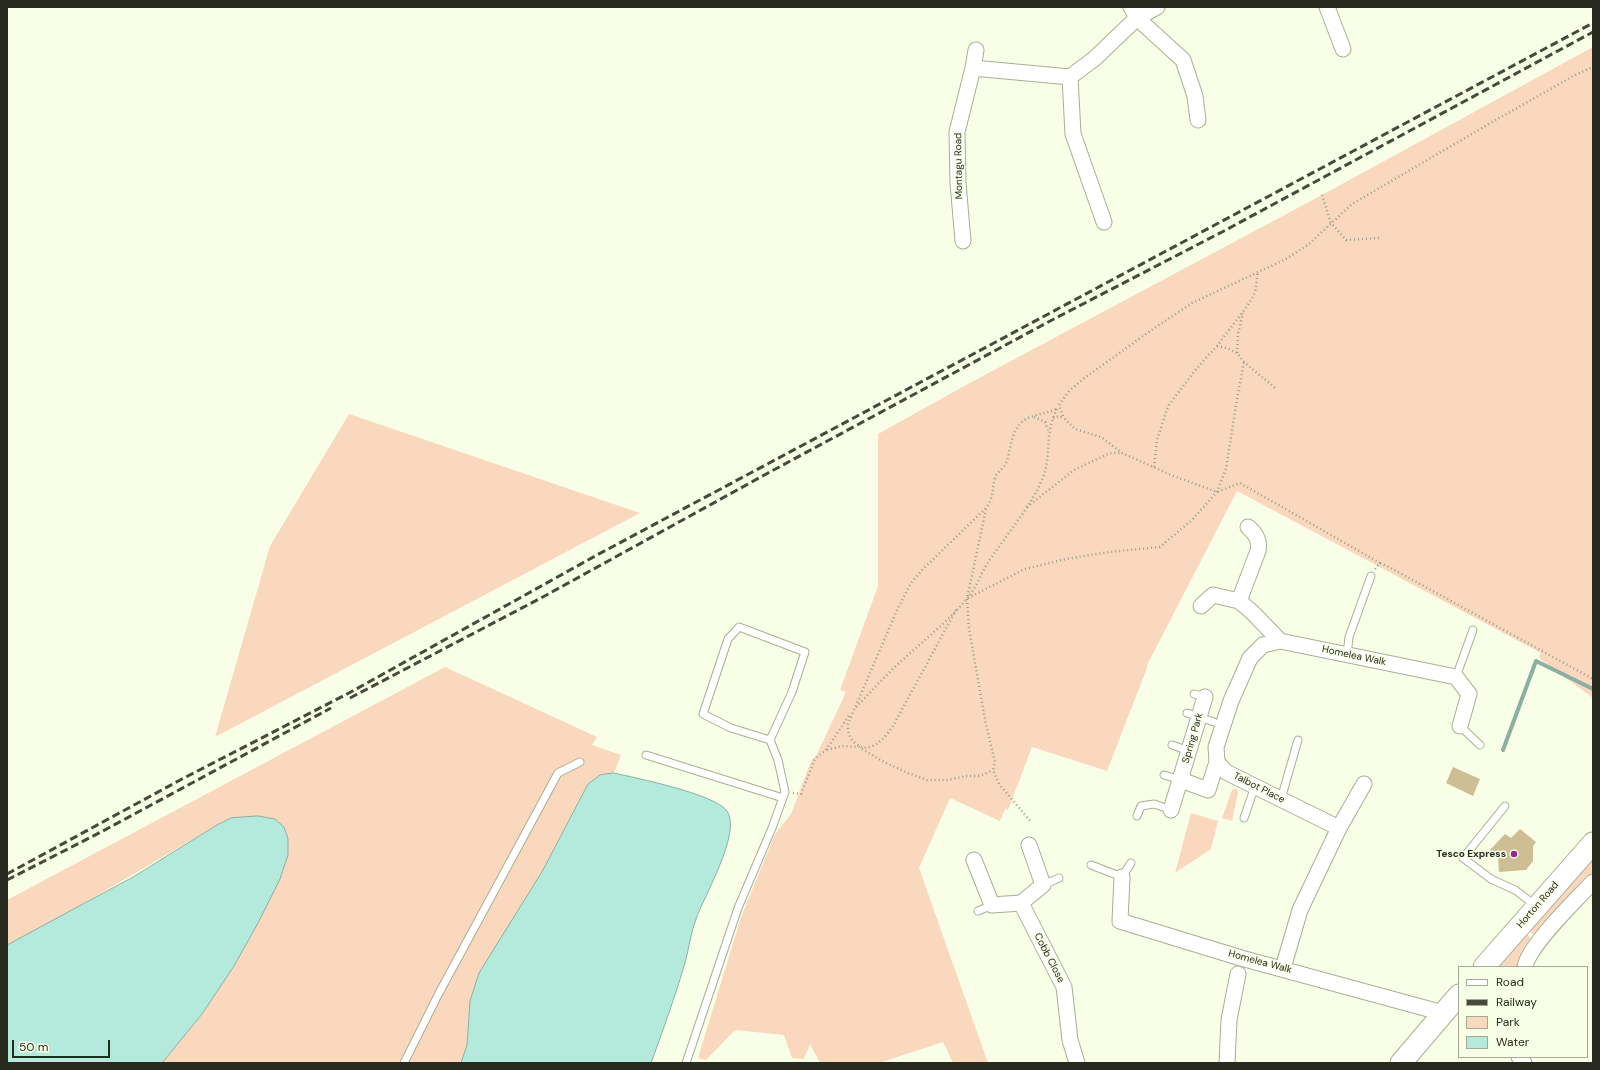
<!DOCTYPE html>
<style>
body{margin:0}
#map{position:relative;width:1600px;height:1070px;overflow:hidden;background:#f8ffe6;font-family:"DM Sans",sans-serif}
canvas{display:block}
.frame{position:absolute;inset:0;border:8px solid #282a1f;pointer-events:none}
.legend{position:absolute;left:1458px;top:966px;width:130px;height:92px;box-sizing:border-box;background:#f8ffe6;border:1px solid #a5aa96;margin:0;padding:5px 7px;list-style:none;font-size:12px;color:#282a1f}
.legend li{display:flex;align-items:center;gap:8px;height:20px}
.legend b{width:20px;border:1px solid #a5aa96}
.scale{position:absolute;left:12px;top:1040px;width:98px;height:18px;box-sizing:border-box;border:2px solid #282a1f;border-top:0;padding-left:5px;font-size:12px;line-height:14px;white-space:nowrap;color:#282a1f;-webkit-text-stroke:3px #f8ffe6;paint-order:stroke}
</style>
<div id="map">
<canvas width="1600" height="1070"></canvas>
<div class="frame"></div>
<ul class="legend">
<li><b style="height:5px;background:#fff"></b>Road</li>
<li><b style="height:5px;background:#46493c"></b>Railway</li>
<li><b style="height:11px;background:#f9d8be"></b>Park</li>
<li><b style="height:11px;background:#b4eadc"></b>Water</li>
</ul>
<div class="scale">50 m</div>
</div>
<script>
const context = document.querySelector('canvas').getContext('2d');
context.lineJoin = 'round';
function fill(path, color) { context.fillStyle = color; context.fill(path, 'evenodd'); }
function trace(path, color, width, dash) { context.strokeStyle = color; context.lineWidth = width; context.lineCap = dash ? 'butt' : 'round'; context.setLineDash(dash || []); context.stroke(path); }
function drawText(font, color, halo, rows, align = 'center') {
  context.font = font + ' "DM Sans",sans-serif'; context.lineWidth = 3; context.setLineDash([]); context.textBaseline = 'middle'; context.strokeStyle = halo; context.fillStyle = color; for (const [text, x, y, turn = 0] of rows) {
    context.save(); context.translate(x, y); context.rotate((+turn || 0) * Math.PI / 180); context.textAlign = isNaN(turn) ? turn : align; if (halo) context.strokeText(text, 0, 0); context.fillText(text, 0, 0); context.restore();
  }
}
fill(new Path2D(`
 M 1593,47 L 1593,698 L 1539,658 L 1541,653 L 1237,491 L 1147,665 L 1147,668 L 1107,771 L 1032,747 L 1008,810 L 1005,809 L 1000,821 L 950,798 L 919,868 L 988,1063 L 953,1063 L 943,1042 L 879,1063 L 820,1063 L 810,1044 L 804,1059 L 792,1058 L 784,1035 L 735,1030 L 706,1060 L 698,1058 L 741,917 L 775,834 L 791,814 L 811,761 L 817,754 L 846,692 L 840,690 L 878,586 L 878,434 L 966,385 L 1322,195 Z
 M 349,414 L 640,513 L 215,737 L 270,546 Z
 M 445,667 L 597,737 L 592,745 L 621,755 L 614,773 L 600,775 L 588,784 L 543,870 L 513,920 L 470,1001 L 467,1045 L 461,1063 L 162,1063 L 202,1014 L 234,966 L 230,818 L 217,825 L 64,915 L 7,946 L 7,900 Z
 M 1237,788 L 1238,793 L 1232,821 L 1222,818 L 1232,790 Z
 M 1191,813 L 1218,821 L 1211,849 L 1175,873 Z
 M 1593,859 L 1593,872 L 1535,937 L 1529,930 Z
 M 1527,934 L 1532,940 L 1523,951 L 1520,967 L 1497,967 Z`), '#f9d8be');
const water = new Path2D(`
 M 614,773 C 636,778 715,794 727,811 C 742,832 704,896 696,919 C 691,932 689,948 685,963 C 675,997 663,1030 651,1063 L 461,1063 L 467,1045 L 470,1001 L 479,973 L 543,870 L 588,784 L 600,775 Z
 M 258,816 L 275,819 L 284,827 L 288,839 L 288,855 L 280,879 L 258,923 L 234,966 L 202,1014 L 162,1063 L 7,1063 L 7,945 L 133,877 L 217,825 L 231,818 Z`);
fill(water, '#b4eadc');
trace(water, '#8ab0a3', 1);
trace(new Path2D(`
 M 1503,750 L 1536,661 L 1593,689`), '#8ab0a3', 4);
fill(new Path2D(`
 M 1453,767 L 1480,779 L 1473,796 L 1446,783 Z
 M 1520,829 L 1536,842 L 1533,846 L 1533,861 L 1526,870 L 1499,872 L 1498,857 L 1490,850 L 1505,834 L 1511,838 Z`), '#cdbe94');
const service = new Path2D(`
 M 1347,655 L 1349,637 L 1371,576
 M 1456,677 L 1473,630
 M 1194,694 L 1205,697
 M 1187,713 L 1214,722
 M 1460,726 L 1480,745
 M 1172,745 L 1189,751
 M 646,755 L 783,798
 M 1164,775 L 1181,780
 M 1281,799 L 1298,740
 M 1505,806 L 1463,858 L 1491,879 L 1515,890 L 1535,905
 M 1137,816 L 1141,806 L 1154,804 L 1172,810
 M 1244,818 L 1255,786
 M 1091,865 L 1122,877 L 1131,863
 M 1043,885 L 1059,878
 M 978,911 L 992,905
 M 404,1063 L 438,995 L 558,773 L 580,762
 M 686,1063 L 738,908 L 772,828 L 785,792 L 778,760 L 770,740 L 792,692 L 805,652 L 739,627 L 728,639 L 703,714 L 731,728 L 770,740`);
const minor = new Path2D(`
 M 1131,7 L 1137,18 L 1183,60 L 1195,96 L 1198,120
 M 1327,7 L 1343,49
 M 973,68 L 1070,77 L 1094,59 L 1137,18 L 1157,7
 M 1070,77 L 1073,134 L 1104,222
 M 963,241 L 958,183 L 957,132 L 973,68 L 976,50
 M 1239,601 L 1252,612 L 1280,641
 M 1201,606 L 1213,595 L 1239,601 L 1258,551 C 1260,540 1256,534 1248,527
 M 1181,780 L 1208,790 L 1217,762
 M 1171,810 L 1205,697
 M 1339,828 L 1226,772 L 1217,762 L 1216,747 L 1231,701 L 1250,658 L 1263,645 L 1280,641 L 1456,677 L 1469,694 L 1460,726
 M 974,860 L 992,905 L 1021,903 L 1043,885 L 1029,845
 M 1122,877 L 1120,921 L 1241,958 L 1443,1013
 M 1021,903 L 1064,987 L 1070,1040 L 1077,1063
 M 1525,967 C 1528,946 1577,899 1593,882
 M 1283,968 L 1300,910 L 1339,828 L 1364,784
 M 1519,1057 L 1524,1063
 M 1227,1063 L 1229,1020 L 1238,974`);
const secondary = new Path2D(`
 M 1484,967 L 1593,843
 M 1401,1063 L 1459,995`);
trace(service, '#a8af92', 9);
trace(minor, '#a8af92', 17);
trace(secondary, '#a8af92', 23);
trace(new Path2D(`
 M 1322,195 L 1331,223 L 1346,240 L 1379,238
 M 1217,346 L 1227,348 L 1237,353 L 1244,362 L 1275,388
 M 1237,353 L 1238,334 L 1243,313
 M 1034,417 L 1045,422 L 1048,430
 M 1053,418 L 1059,416 L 1064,418
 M 1154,467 L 1157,440 L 1168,406 L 1197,368 L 1217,346 L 1248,305 L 1255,293 L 1258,271
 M 1027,507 L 1074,470 L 1110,453 L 1122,453
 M 986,509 L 967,599 L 969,629 L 986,725 L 995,762 L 993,770 L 999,784 L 1031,822
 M 1380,563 L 1240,483 L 1217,492 L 1171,475 L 1122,453 L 1101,437 L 1075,429 L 1064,418 L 1059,405 L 1069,391 L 1083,379 L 1153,329 L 1192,303 L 1286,259 L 1309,244 L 1352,204 L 1494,121 L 1577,74 L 1593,67
 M 1375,569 L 1380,563 L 1391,568 L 1593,679
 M 968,598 L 1025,569 L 1066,559 L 1109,552 L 1160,547 L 1192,520 L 1217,492 L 1226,469 L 1237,399 L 1244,362
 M 956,610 L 893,726 C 885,738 870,756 855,743 C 849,738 848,732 848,724 L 898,608 L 911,583 L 923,569 L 986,508 C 995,495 991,491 995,478 C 996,473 1003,469 1006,463 C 1011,451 1010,433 1021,423 C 1031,413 1046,415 1058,408
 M 856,707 C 870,693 883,678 898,664 C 921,643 946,623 966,600 C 976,589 981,573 989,561 C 1007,534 1029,509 1042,480 C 1052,457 1044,433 1057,409
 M 827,750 L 842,746 L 859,747 L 882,761 L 908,773 L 927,780 L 948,780 L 966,776 L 980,776 L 993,770
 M 793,793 L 801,794 L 815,759 L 826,750 L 850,714`), '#989d8a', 2.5, [1, 3]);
trace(service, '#fff', 7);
trace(minor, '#fff', 15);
trace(secondary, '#fff', 21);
trace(new Path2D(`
 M 350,698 L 541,598 L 768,473 L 1052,320 L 1222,232 L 1593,32
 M 7,874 L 182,779 L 349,693 L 597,555 L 1593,23
 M 7,880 L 101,832 L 331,708`), '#46493c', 3, [8, 4]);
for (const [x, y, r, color] of [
 [1514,854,4,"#97298a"]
]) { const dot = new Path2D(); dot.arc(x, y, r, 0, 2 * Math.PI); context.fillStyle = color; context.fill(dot); trace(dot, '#f8ffe6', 1.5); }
drawText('10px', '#282a1f', '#f8ffe6', [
 ["Montagu Road",959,166,-91],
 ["Homelea Walk",1354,656,12],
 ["Spring Park",1193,738,-74],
 ["Talbot Place",1259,788,27],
 ["Horton Road",1538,905,-49],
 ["Cobb Close",1049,958,63],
 ["Homelea Walk",1260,962,15]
]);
drawText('bold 10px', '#282a1f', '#f8ffe6', [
 ["Tesco Express",1506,854]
], 'right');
</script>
